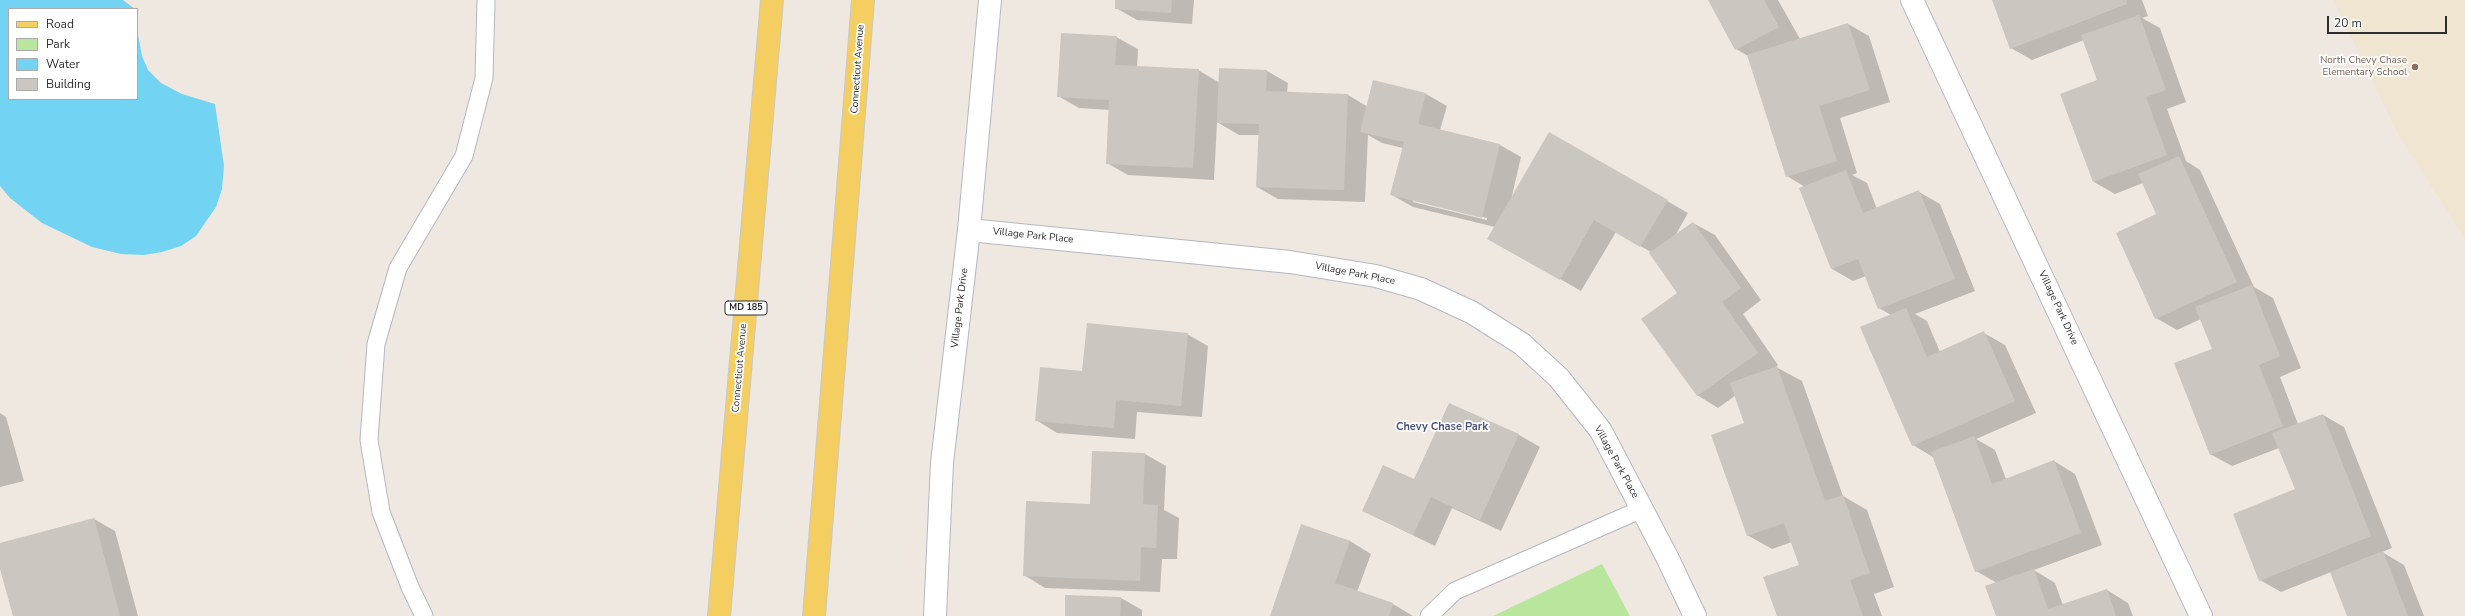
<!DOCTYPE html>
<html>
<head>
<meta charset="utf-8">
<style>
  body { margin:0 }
  #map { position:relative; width:2465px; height:616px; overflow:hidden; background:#efe8e0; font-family:"Nunito Sans",sans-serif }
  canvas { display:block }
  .legend { position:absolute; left:8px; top:8px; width:130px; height:92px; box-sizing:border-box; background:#fff; border:1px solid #ababab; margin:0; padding:5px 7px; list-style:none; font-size:12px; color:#2e2e2e }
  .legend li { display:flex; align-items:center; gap:8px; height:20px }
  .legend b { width:20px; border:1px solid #ababab }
  .scale { position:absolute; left:2327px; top:16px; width:120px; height:18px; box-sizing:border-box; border:2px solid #2e2e2e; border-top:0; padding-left:5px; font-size:12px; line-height:14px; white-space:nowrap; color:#2e2e2e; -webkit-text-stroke:3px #fff; paint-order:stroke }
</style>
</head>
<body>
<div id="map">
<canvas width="2465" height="616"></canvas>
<ul class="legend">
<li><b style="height:5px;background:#f4ce60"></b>Road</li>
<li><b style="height:11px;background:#b8e69d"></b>Park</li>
<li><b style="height:11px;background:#73d3f2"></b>Water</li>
<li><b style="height:11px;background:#cbc6bf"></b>Building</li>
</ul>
<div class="scale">20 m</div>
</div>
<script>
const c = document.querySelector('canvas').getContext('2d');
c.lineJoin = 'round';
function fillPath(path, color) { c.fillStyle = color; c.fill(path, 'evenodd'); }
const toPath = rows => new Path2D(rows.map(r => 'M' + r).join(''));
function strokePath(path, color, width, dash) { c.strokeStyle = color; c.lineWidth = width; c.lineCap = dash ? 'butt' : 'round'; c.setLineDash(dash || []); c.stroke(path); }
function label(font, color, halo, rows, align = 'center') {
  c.font = font + ' "Nunito Sans",sans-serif'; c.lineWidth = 3.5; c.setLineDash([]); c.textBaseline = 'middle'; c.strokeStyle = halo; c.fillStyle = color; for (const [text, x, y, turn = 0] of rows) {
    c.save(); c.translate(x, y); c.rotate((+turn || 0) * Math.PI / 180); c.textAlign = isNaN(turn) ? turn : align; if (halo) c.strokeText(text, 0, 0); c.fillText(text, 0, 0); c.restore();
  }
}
const education = toPath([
  [2333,0,2465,0,2465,239,2398,134]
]);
const green = toPath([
  [1602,564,1630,616,1493,616]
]);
const water = toPath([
  [0,0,123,0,135,9,9,9,9,99,137,99,137,29,142,56,148,70,161,83,182,94,215,104,224,166,222,189,216,207,196,236,181,246,162,252,144,255,121,254,92,247,42,223,10,198,0,186]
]);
const shadow = toPath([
  [1116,0,1194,0,1192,24,1137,20,1116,8],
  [1709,0,1778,0,1800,39,1848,24,1869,36,1890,102,1840,118,1857,173,1852,175,1867,183,1877,209,1919,192,1940,204,1975,291,1915,314,1927,321,1940,352,1984,333,2005,345,2036,413,1976,439,1995,450,2006,479,2054,461,2075,474,2102,545,2034,570,2055,583,2063,605,2107,590,2128,603,2133,616,1997,616,1997,583,1976,571,1933,457,1913,445,1891,315,1879,308,1866,276,1853,281,1832,269,1805,187,1787,176,1748,56,1736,49],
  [1993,0,2142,0,2148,16,2142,18,2160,28,2186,102,2167,109,2186,161,2200,170,2254,287,2273,298,2301,368,2280,377,2298,424,2323,415,2344,427,2392,548,2382,552,2404,565,2424,616,2349,616,2331,572,2281,592,2260,580,2296,490,2279,448,2232,466,2210,454,2213,349,2201,319,2177,330,2156,318,2157,214,2143,183,2115,194,2094,182,2099,81,2084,40,2032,60,2011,48],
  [1116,37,1138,49,1137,67,1198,70,1220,83,1267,71,1288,83,1287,93,1348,95,1368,107,1426,94,1447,106,1440,130,1500,145,1521,157,1511,200,1550,134,1688,213,1675,236,1693,223,1715,235,1761,300,1743,314,1778,365,1776,367,1802,381,1843,496,1867,510,1894,587,1874,594,1882,616,1778,616,1801,565,1792,542,1772,549,1747,535,1746,424,1736,395,1718,408,1697,395,1678,294,1651,252,1616,232,1581,291,1489,238,1495,227,1413,207,1392,195,1403,148,1382,143,1368,135,1365,202,1278,199,1257,187,1259,135,1239,135,1217,122,1214,180,1128,175,1107,163,1110,110,1079,108,1058,96],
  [1413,200,1487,218,1487,220,1413,202],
  [1187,334,1208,346,1202,417,1137,412,1135,439,1057,433,1036,420],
  [1450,404,1519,435,1540,447,1501,531,1452,508,1435,546,1363,511,1415,480],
  [0,413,6,417,24,481,0,487],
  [1145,454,1166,466,1164,510,1179,518,1177,559,1162,559,1160,592,1045,588,1024,575,1091,505],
  [94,519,115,531,138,616,14,616,0,565,0,544],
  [1302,525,1350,541,1371,554,1357,592,1393,604,1413,616,1271,616],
  [1121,598,1142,610,1142,616,1066,616]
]);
const building = toPath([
  [1115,0,1172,0,1171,13,1115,9],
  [1708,0,1764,0,1779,27,1735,50],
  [1992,0,2126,0,2127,4,2010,49],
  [2139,15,2166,90,2146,97,2167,155,2093,182,2060,94,2097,80,2081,35],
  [1848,23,1870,90,1819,106,1837,161,1786,177,1747,55],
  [1061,33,1117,36,1115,65,1199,69,1193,168,1106,164,1109,100,1057,97],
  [1219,68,1267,70,1266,91,1348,94,1344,190,1256,187,1259,124,1217,123],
  [1373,80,1426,93,1418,124,1500,144,1482,218,1390,195,1404,142,1360,132],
  [1549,132,1668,200,1640,247,1594,220,1560,280,1487,239],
  [2179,156,2237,282,2155,319,2116,233,2156,214,2138,174],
  [1846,170,1863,213,1919,190,1955,279,1878,309,1858,259,1831,269,1799,188],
  [1693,222,1741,288,1722,302,1758,353,1697,396,1641,319,1677,293,1649,253],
  [2252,285,2280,356,2259,365,2283,426,2210,455,2174,363,2212,349,2195,307],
  [1906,308,1927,357,1984,331,2015,401,1912,446,1860,327],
  [1087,323,1188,333,1181,406,1116,400,1114,428,1035,421,1040,367,1082,371],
  [1777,366,1825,501,1843,495,1870,573,1850,580,1863,616,1777,616,1763,577,1799,565,1784,523,1747,536,1711,435,1744,423,1730,383],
  [1449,403,1519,434,1480,520,1431,497,1413,535,1362,511,1383,465,1414,479],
  [2323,414,2371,536,2259,581,2233,514,2295,489,2272,433],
  [1974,436,1992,484,2054,460,2081,533,1975,572,1931,452],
  [1092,451,1145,453,1143,504,1158,505,1156,548,1141,547,1140,581,1023,576,1026,501,1090,504],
  [94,518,120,616,13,616,0,569,0,543],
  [1301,524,1350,541,1335,583,1393,603,1389,616,1270,616],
  [2383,551,2408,616,2347,616,2330,572],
  [2034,569,2048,609,2107,589,2116,616,1996,616,1985,586],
  [1065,595,1121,597,1120,616,1065,616]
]);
const service = toPath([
  [424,616,410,587,381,512,369,440,376,344,398,268,464,156,484,78,486,0],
  [1429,616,1455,591,1642,509]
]);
const minor = toPath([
  [1912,0,2201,616],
  [969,230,1290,262,1376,276,1421,289,1471,312,1522,344,1559,378,1601,431,1667,557,1695,616],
  [935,616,942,463,969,230,990,0]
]);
const primary = toPath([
  [719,616,772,0],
  [814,616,863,0]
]);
const markers = [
  [2415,67,4,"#8d6e63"]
];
const shields = [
  [746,308,42]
];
const shieldNames = [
  ["MD 185",746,308]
];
const educationNames = [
  ["North Chevy Chase",2407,61],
  ["Elementary School",2407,73]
];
const streetNames = [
  ["Connecticut Avenue",858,69,-86],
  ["Village Park Place",1033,236,6],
  ["Village Park Place",1355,274,11],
  ["Village Park Drive",960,308,-83],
  ["Village Park Drive",2058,308,65],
  ["Connecticut Avenue",740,368,-85],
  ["Village Park Place",1616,462,61]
];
const neighbourhoodNames = [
  ["Chevy Chase Park",1442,427]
];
fillPath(education, '#f0e5d0');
fillPath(green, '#b8e69d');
fillPath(water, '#73d3f2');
fillPath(shadow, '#0003');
fillPath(building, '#cbc6bf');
strokePath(service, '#b4b7c1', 19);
strokePath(minor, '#b4b7c1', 24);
strokePath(primary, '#c9c9c9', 24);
strokePath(service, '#fff', 17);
strokePath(minor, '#fff', 22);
strokePath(primary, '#f4ce60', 22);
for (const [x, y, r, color] of markers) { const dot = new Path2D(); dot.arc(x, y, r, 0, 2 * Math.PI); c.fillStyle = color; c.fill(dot); strokePath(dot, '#fff', 1.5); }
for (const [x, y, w] of shields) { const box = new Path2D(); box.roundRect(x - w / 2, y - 7, w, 14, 3); c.fillStyle = '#fff'; c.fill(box); strokePath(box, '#2e2e2e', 1); }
label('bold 9px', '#2e2e2e', null, shieldNames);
label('10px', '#785e54', '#fff', educationNames, 'right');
label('10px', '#2e2e2e', '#fff', streetNames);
label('bold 11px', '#4c5780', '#fff', neighbourhoodNames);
</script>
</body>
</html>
